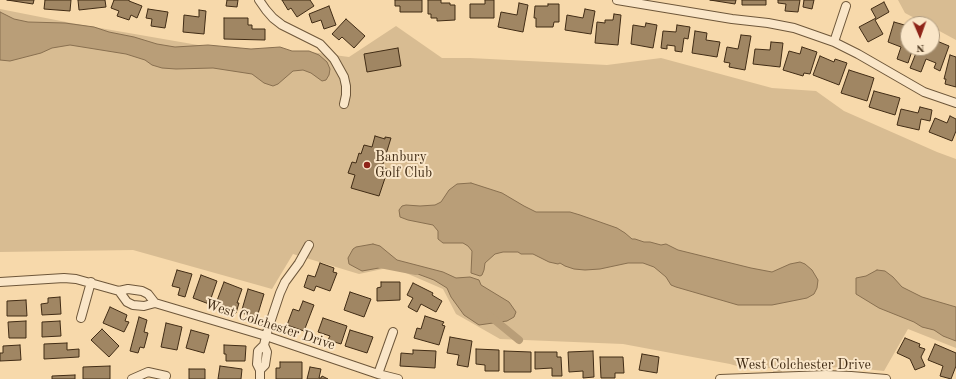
<!DOCTYPE html>
<html>
<head>
<meta charset="utf-8">
<style>
  body { margin:0 }
  #map { position:relative; width:956px; height:379px; overflow:hidden; background:#f7d9ab; font-family:"Old Standard TT",serif }
  canvas { display:block }
  .north { position:absolute; left:900px; top:16px; width:40px; height:40px; box-sizing:border-box; background:#fae6c8; border:1px solid #b09c80; border-radius:50%; rotate:178deg; font-size:11px; font-weight:700; line-height:16px; text-align:center; color:#412c15 }
  .north::after { content:''; display:block; margin:auto; width:14px; height:18px; background:#8f2418; clip-path:polygon(50% 0,100% 100%,50% 72%,0 100%) }
</style>
</head>
<body>
<div id="map">
<canvas width="956" height="379"></canvas>
<div class="north">N</div>
</div>
<script>
const c = document.querySelector('canvas').getContext('2d');
c.lineJoin = 'round';
function fillPath(path, color) { c.fillStyle = color; c.fill(path, 'evenodd'); }
const toPath = rows => new Path2D(rows.map(r => 'M' + r).join(''));
function strokePath(path, color, width, dash) { c.strokeStyle = color; c.lineWidth = width; c.lineCap = dash ? 'butt' : 'round'; c.setLineDash(dash || []); c.stroke(path); }
function label(font, color, halo, rows, align = 'center') {
  c.font = font + ' "Old Standard TT",serif'; c.lineWidth = 4; c.setLineDash([]); c.textBaseline = 'middle'; c.strokeStyle = halo; c.fillStyle = color; for (const [text, x, y, turn = 0] of rows) {
    c.save(); c.translate(x, y); c.rotate((+turn || 0) * Math.PI / 180); c.textAlign = isNaN(turn) ? turn : align; if (halo) c.strokeText(text, 0, 0); c.fillText(text, 0, 0); c.restore();
  }
}
const green = toPath([
  [898,0,956,0,956,40,932,27,932,24,926,24,905,13],
  [0,9,71,23,221,49,311,52,349,57,396,26,442,58,470,58,607,65,661,58,772,88,816,91,844,111,937,152,956,159,956,348,908,329,884,371,847,367,782,369,782,379,773,379,773,368,747,369,730,364,623,344,500,339,456,314,443,289,392,267,359,274,293,254,272,289,133,250,0,252]
]);
const water = toPath([
  [0,12,14,19,28,22,65,23,94,27,109,32,134,37,157,44,175,47,208,45,251,49,280,47,292,51,309,51,319,55,327,62,330,69,329,75,326,80,322,81,311,73,303,70,293,71,278,84,273,86,264,83,252,74,213,68,176,69,162,68,152,65,145,60,126,54,70,45,52,48,41,53,10,61,0,60,0,12],
  [471,183,502,193,524,206,536,212,570,212,580,215,617,228,625,233,632,239,635,239,644,242,650,242,661,245,666,244,678,250,751,268,772,272,790,264,800,262,805,264,812,270,818,280,817,288,814,294,807,298,772,305,738,305,676,287,671,285,666,277,654,267,643,263,628,263,600,269,585,270,574,269,565,266,560,263,558,264,549,262,533,254,521,254,518,252,503,252,495,254,485,263,484,270,482,275,480,276,471,273,472,251,468,246,463,243,443,243,438,239,438,231,433,225,408,220,400,217,399,210,402,206,406,205,420,206,435,205,441,202,449,190,457,184,471,183],
  [373,244,380,246,397,260,443,272,456,278,470,277,479,280,481,285,509,302,516,312,514,317,507,321,479,325,464,315,451,297,447,288,434,280,399,267,390,266,362,271,349,264,348,258,353,249,356,247,373,244],
  [877,270,885,271,893,277,902,287,922,297,956,307,956,341,943,336,934,330,922,327,914,322,879,308,856,294,856,278,866,276,877,270]
]);
const canal = toPath([
  [380,264,416,271],
  [491,317,519,340]
]);
const building = toPath([
  [7,0,34,0,33,4,7,0],
  [45,0,71,0,70,11,44,9,45,0],
  [78,0,105,0,106,7,79,10,78,0],
  [114,0,129,0,129,1,142,6,137,18,131,15,129,20,117,16,119,11,111,8,114,0],
  [227,0,238,0,237,7,226,6,227,0],
  [282,0,310,0,314,6,297,17,291,8,288,10,282,0],
  [395,0,422,0,422,12,400,12,400,6,395,6,395,0],
  [428,0,441,0,441,3,450,3,450,5,455,5,455,20,437,21,437,18,431,18,431,14,428,14,428,0],
  [485,0,494,0,494,18,470,18,470,4,485,4,485,0],
  [710,0,736,0,735,4,710,0],
  [742,0,766,0,766,5,742,5,742,0],
  [778,0,800,0,798,12,785,11,786,4,778,3,778,0],
  [804,0,814,0,812,9,803,7,804,0],
  [884,2,889,12,875,20,883,34,868,42,859,27,876,18,871,9,884,2],
  [519,3,528,5,523,32,498,27,501,12,517,15,519,3],
  [548,4,559,4,559,22,554,22,553,27,536,27,536,18,534,18,535,6,548,6,548,4],
  [329,6,336,25,324,29,321,20,312,23,309,14,329,6],
  [148,9,168,12,165,28,151,26,152,19,146,18,148,9],
  [585,9,595,11,591,34,565,30,567,15,583,18,585,9],
  [199,10,206,11,204,34,183,32,184,15,199,17,199,10],
  [614,14,621,15,618,45,595,43,597,22,605,23,605,20,613,20,614,14],
  [224,18,248,18,248,25,252,25,252,29,265,29,265,40,224,39,224,18],
  [346,19,365,36,354,48,342,37,339,40,332,34,346,19],
  [894,22,908,26,908,48,913,48,908,63,897,59,901,47,888,42,894,22],
  [646,23,657,25,653,48,631,44,633,25,645,27,646,23],
  [677,25,690,27,688,39,684,38,682,52,675,51,675,46,667,45,667,49,661,48,663,31,676,32,677,25],
  [695,31,707,33,706,40,720,42,717,57,692,53,695,31],
  [741,35,751,36,745,70,729,67,730,63,724,62,727,47,738,49,741,35],
  [932,39,949,46,940,71,934,68,936,63,926,59,921,72,910,68,918,48,932,48,932,39],
  [771,42,783,43,780,67,753,64,755,49,770,50,771,42],
  [802,47,817,52,810,74,804,73,803,76,783,70,789,51,800,54,802,47],
  [398,48,401,66,367,72,364,54,398,48],
  [950,55,956,57,956,87,945,84,946,79,944,79,950,55],
  [820,56,834,62,835,59,847,63,839,85,813,75,820,56],
  [849,70,874,78,867,101,841,93,849,70],
  [874,91,900,98,895,115,869,107,874,91],
  [920,107,932,110,930,121,921,119,919,130,897,125,901,109,918,113,920,107],
  [950,116,956,119,956,131,952,141,929,132,935,118,947,123,950,116],
  [375,136,385,139,385,137,391,138,382,167,388,169,379,196,351,188,355,175,348,173,352,162,356,163,359,153,361,154,364,145,372,147,375,136],
  [320,263,334,268,333,272,337,273,330,291,316,286,314,291,304,287,308,275,315,277,320,263],
  [177,270,192,274,185,297,178,295,180,288,172,286,177,270],
  [201,275,217,281,209,304,193,298,201,275],
  [224,282,242,289,237,303,239,303,236,313,215,306,224,282],
  [381,282,400,282,400,300,377,301,377,288,381,287,381,282],
  [413,283,433,293,432,295,442,301,436,312,421,304,417,312,408,307,413,298,407,295,413,283],
  [248,289,264,294,257,317,241,313,248,289],
  [350,292,371,299,364,317,344,310,350,292],
  [60,297,61,314,42,315,41,304,48,303,48,298,60,297],
  [26,300,27,316,7,316,7,301,26,300],
  [303,301,314,305,304,331,287,325,293,309,299,311,303,301],
  [110,307,127,315,125,321,129,322,124,332,103,323,110,307],
  [425,316,444,322,442,325,445,326,439,345,414,338,417,328,421,329,425,316],
  [139,317,147,320,144,332,148,333,144,348,140,347,138,353,130,351,139,317],
  [323,318,347,326,341,344,328,340,330,336,318,332,323,318],
  [26,321,26,338,9,338,8,322,26,321],
  [60,321,61,336,42,337,42,322,60,321],
  [166,323,182,327,177,350,161,347,166,323],
  [102,329,119,346,109,357,91,340,102,329],
  [191,330,209,335,204,353,186,348,191,330],
  [350,330,373,337,367,353,345,346,350,330],
  [450,337,472,341,468,367,457,365,459,355,447,353,450,337],
  [905,338,920,344,919,347,925,349,921,357,925,366,915,370,910,359,897,353,905,338],
  [67,343,67,350,79,349,79,357,44,359,44,344,67,343],
  [935,344,956,353,956,366,951,379,940,376,943,366,928,360,935,344],
  [20,345,21,360,0,361,0,353,3,353,3,346,20,345],
  [224,345,246,346,245,361,226,361,226,354,224,354,224,345],
  [476,349,499,350,499,371,485,371,485,365,476,364,476,349],
  [413,350,436,351,435,368,400,366,401,353,413,354,413,350],
  [504,351,531,352,531,372,504,372,504,351],
  [593,351,594,377,583,378,583,371,569,372,568,352,593,351],
  [535,352,557,352,557,357,561,357,562,376,552,376,552,368,535,369,535,352],
  [642,354,659,357,657,373,639,370,642,354],
  [600,357,623,357,624,373,615,373,615,378,601,378,600,357],
  [280,362,302,362,302,379,276,379,276,368,280,368,280,362],
  [110,366,110,379,83,379,83,367,110,366],
  [220,366,242,369,241,379,218,379,220,366],
  [310,367,321,369,319,378,321,378,322,376,328,379,307,379,310,367],
  [189,369,205,369,205,379,189,379,189,369],
  [75,375,75,379,52,379,52,376,75,375]
]);
const minor = toPath([
  [259,0,266,10,273,18,282,25,320,44,334,59,344,77,346,86,346,95,344,104],
  [617,0,732,19,768,23,794,28,834,42,858,54,924,92,956,103],
  [834,42,846,6],
  [0,282,64,278,76,279,119,291,128,289,142,291,148,294,155,303],
  [119,291,127,302,133,305,144,306,155,303,266,336,378,374,398,379],
  [81,318,91,282],
  [264,345,268,329,280,293,285,282,299,263,309,245],
  [378,374,393,332],
  [132,379,148,372,166,376],
  [260,379,260,370,257,364,258,351,264,345,267,352,265,365,260,370],
  [720,379,826,375,851,376,886,379]
]);
const markers = [
  [367,165,4,"#8f2418"]
];
const poiNames = [
  ["Banbury",375,157],
  ["Golf Club",375,173]
];
const streetNames = [
  ["West Colchester Drive",270,325,18],
  ["West Colchester Drive",803,365]
];
fillPath(green, '#d8bc92');
fillPath(water, '#b99e78');
strokePath(water, '#897050', 1);
strokePath(canal, '#b99e78', 8);
fillPath(building, '#a08663');
strokePath(building, '#412c15', 1);
strokePath(minor, '#6e573a', 10);
strokePath(minor, '#fae6c8', 8);
for (const [x, y, r, color] of markers) { const dot = new Path2D(); dot.arc(x, y, r, 0, 2 * Math.PI); c.fillStyle = color; c.fill(dot); strokePath(dot, '#fae6c8', 1.5); }
label('14px', '#412c15', '#fae6c8', poiNames, 'left');
label('14px', '#412c15', '#fae6c8', streetNames);
</script>
</body>
</html>
